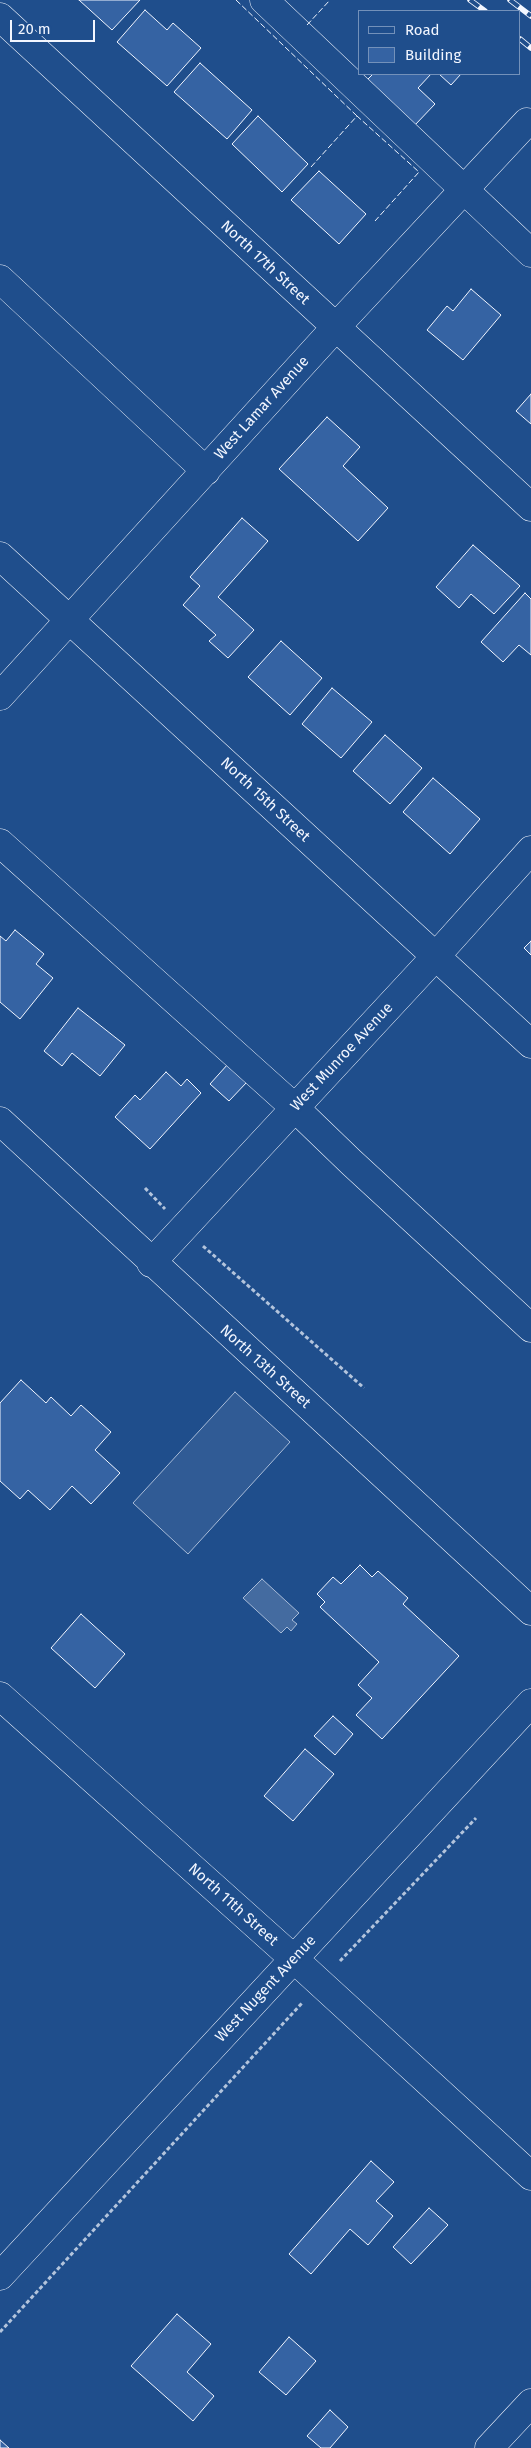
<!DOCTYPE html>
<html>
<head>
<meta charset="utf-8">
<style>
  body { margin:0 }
  #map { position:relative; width:531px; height:2448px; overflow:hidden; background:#1f4e8c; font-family:"Fira Sans",sans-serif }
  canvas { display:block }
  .legend { position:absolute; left:358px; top:10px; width:162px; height:65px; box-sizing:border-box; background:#1f4e8c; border:1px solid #7391ba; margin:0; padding:6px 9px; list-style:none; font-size:15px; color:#f2f6ff }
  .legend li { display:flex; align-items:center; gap:10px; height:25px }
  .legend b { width:25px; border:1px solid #7391ba }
  .scale { position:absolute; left:10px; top:20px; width:85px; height:22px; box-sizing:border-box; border:2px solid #f2f6ff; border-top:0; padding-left:6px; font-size:15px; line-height:18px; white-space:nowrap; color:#f2f6ff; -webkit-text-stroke:4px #1f4e8c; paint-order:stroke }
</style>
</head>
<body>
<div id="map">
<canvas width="531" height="2448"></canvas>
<ul class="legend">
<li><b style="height:6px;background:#1f4e8c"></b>Road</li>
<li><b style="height:14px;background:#3563a3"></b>Building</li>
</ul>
<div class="scale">20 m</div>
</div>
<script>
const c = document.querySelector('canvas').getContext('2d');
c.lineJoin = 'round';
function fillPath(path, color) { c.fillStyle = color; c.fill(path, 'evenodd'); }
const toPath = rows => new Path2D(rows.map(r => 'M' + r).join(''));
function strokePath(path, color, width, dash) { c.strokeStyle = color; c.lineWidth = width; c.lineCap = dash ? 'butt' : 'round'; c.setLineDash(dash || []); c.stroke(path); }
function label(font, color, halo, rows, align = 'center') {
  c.font = font + ' "Fira Sans",sans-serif'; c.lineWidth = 4; c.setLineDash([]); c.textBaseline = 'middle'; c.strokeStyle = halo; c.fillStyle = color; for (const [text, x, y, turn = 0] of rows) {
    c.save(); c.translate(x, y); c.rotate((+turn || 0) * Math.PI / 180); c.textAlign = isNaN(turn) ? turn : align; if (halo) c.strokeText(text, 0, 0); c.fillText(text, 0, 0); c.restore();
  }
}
const built = toPath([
  [235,1392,290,1442,188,1554,133,1503,235,1392]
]);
const water = toPath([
  [262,1579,299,1613,292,1620,297,1624,291,1631,287,1627,281,1633,243,1598,262,1579]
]);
const building = toPath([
  [79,0,140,0,112,30,79,0],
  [145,10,167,30,173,23,201,48,167,86,117,42,145,10],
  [200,63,252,110,227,139,174,92,200,63],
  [373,74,431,74,418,88,435,104,415,125,367,80,373,74],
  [439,74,461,74,451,85,439,74],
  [258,116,308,164,282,192,232,144,258,116],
  [319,171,366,214,339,244,291,200,319,171],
  [471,289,501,315,463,360,427,330,447,306,453,311,471,289],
  [531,394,531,424,516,411,531,394],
  [327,417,360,447,343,466,388,508,358,541,279,469,327,417],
  [242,518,268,541,218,597,254,630,228,658,209,641,216,635,183,605,200,586,190,577,242,518],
  [473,545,520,586,494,614,471,594,459,608,436,587,473,545],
  [525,593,531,599,531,655,519,645,503,662,481,642,525,593],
  [281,641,322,678,290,715,248,677,281,641],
  [332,688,372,722,341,758,302,724,332,688],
  [385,735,422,768,390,804,353,771,385,735],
  [433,778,480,819,450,854,403,812,433,778],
  [15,930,44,954,36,964,53,978,20,1019,0,1002,0,936,6,941,15,930],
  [531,941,531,955,524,948,531,941],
  [78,1008,125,1045,100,1076,72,1053,62,1066,44,1051,78,1008],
  [228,1064,247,1082,229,1101,210,1084,228,1064],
  [166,1072,181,1086,187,1079,201,1093,150,1149,115,1117,135,1095,140,1100,166,1072],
  [21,1380,46,1403,51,1397,71,1416,81,1405,111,1432,95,1450,120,1473,91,1504,72,1486,50,1510,28,1490,20,1499,0,1481,0,1403,21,1380],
  [360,1565,372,1577,378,1571,408,1598,403,1604,459,1656,382,1739,356,1715,372,1698,358,1685,379,1662,320,1607,325,1602,317,1594,333,1577,341,1584,360,1565],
  [81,1614,125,1654,95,1688,51,1648,81,1614],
  [333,1716,353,1734,335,1755,314,1736,333,1716],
  [305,1749,334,1774,293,1821,264,1796,305,1749],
  [371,2161,394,2182,376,2201,393,2216,368,2245,350,2229,311,2274,289,2254,371,2161],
  [429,2208,448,2225,411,2264,393,2247,429,2208],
  [177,2314,211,2344,187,2372,214,2396,193,2421,131,2366,177,2314],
  [289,2337,316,2361,286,2395,259,2372,289,2337],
  [330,2410,348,2427,330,2448,321,2448,307,2436,330,2410],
  [0,2440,9,2448,0,2448,0,2440]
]);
const path = toPath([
  [145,1188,165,1209],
  [203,1246,364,1388],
  [340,1961,476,1818],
  [0,2332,302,2003]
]);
const minor = toPath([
  [264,0,531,253],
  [0,17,531,507],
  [0,279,206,471],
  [0,556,531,1044],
  [0,696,335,328,527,122],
  [0,843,295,1108,351,1162,531,1328],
  [0,1121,531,1611],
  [151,1263,435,957,531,850],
  [0,1696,294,1959,531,2176],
  [0,2276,531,1703],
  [489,2448,531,2403]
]);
const rail = toPath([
  [470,0,485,11],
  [510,0,531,16],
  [520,39,531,48]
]);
const fence = toPath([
  [236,0,357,116],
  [307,25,330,0],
  [311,167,357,116,419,172,375,221]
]);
const streetNames = [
  ["North 17th Street",265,263,43],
  ["West Lamar Avenue",262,408,-48],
  ["North 15th Street",265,800,43],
  ["West Munroe Avenue",342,1057,-47],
  ["North 13th Street",265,1367,42],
  ["North 11th Street",233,1905,42],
  ["West Nugent Avenue",266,1989,-47]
];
fillPath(built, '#305b95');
strokePath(built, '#a8bbd7', 1);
fillPath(water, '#446ba0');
strokePath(water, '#a8bbd7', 1);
fillPath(building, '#3563a3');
strokePath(building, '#f2f6ff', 1);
strokePath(minor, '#f2f6ff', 29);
strokePath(path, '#b3c4dc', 3, [4, 2.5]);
strokePath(minor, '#1f4e8c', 28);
strokePath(rail, '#f2f6ff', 5.5);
strokePath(rail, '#1f4e8c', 4, [11]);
strokePath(fence, '#f2f6ff', 1, [6, 2.5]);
label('15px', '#f2f6ff', '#1f4e8c', streetNames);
</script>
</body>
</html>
